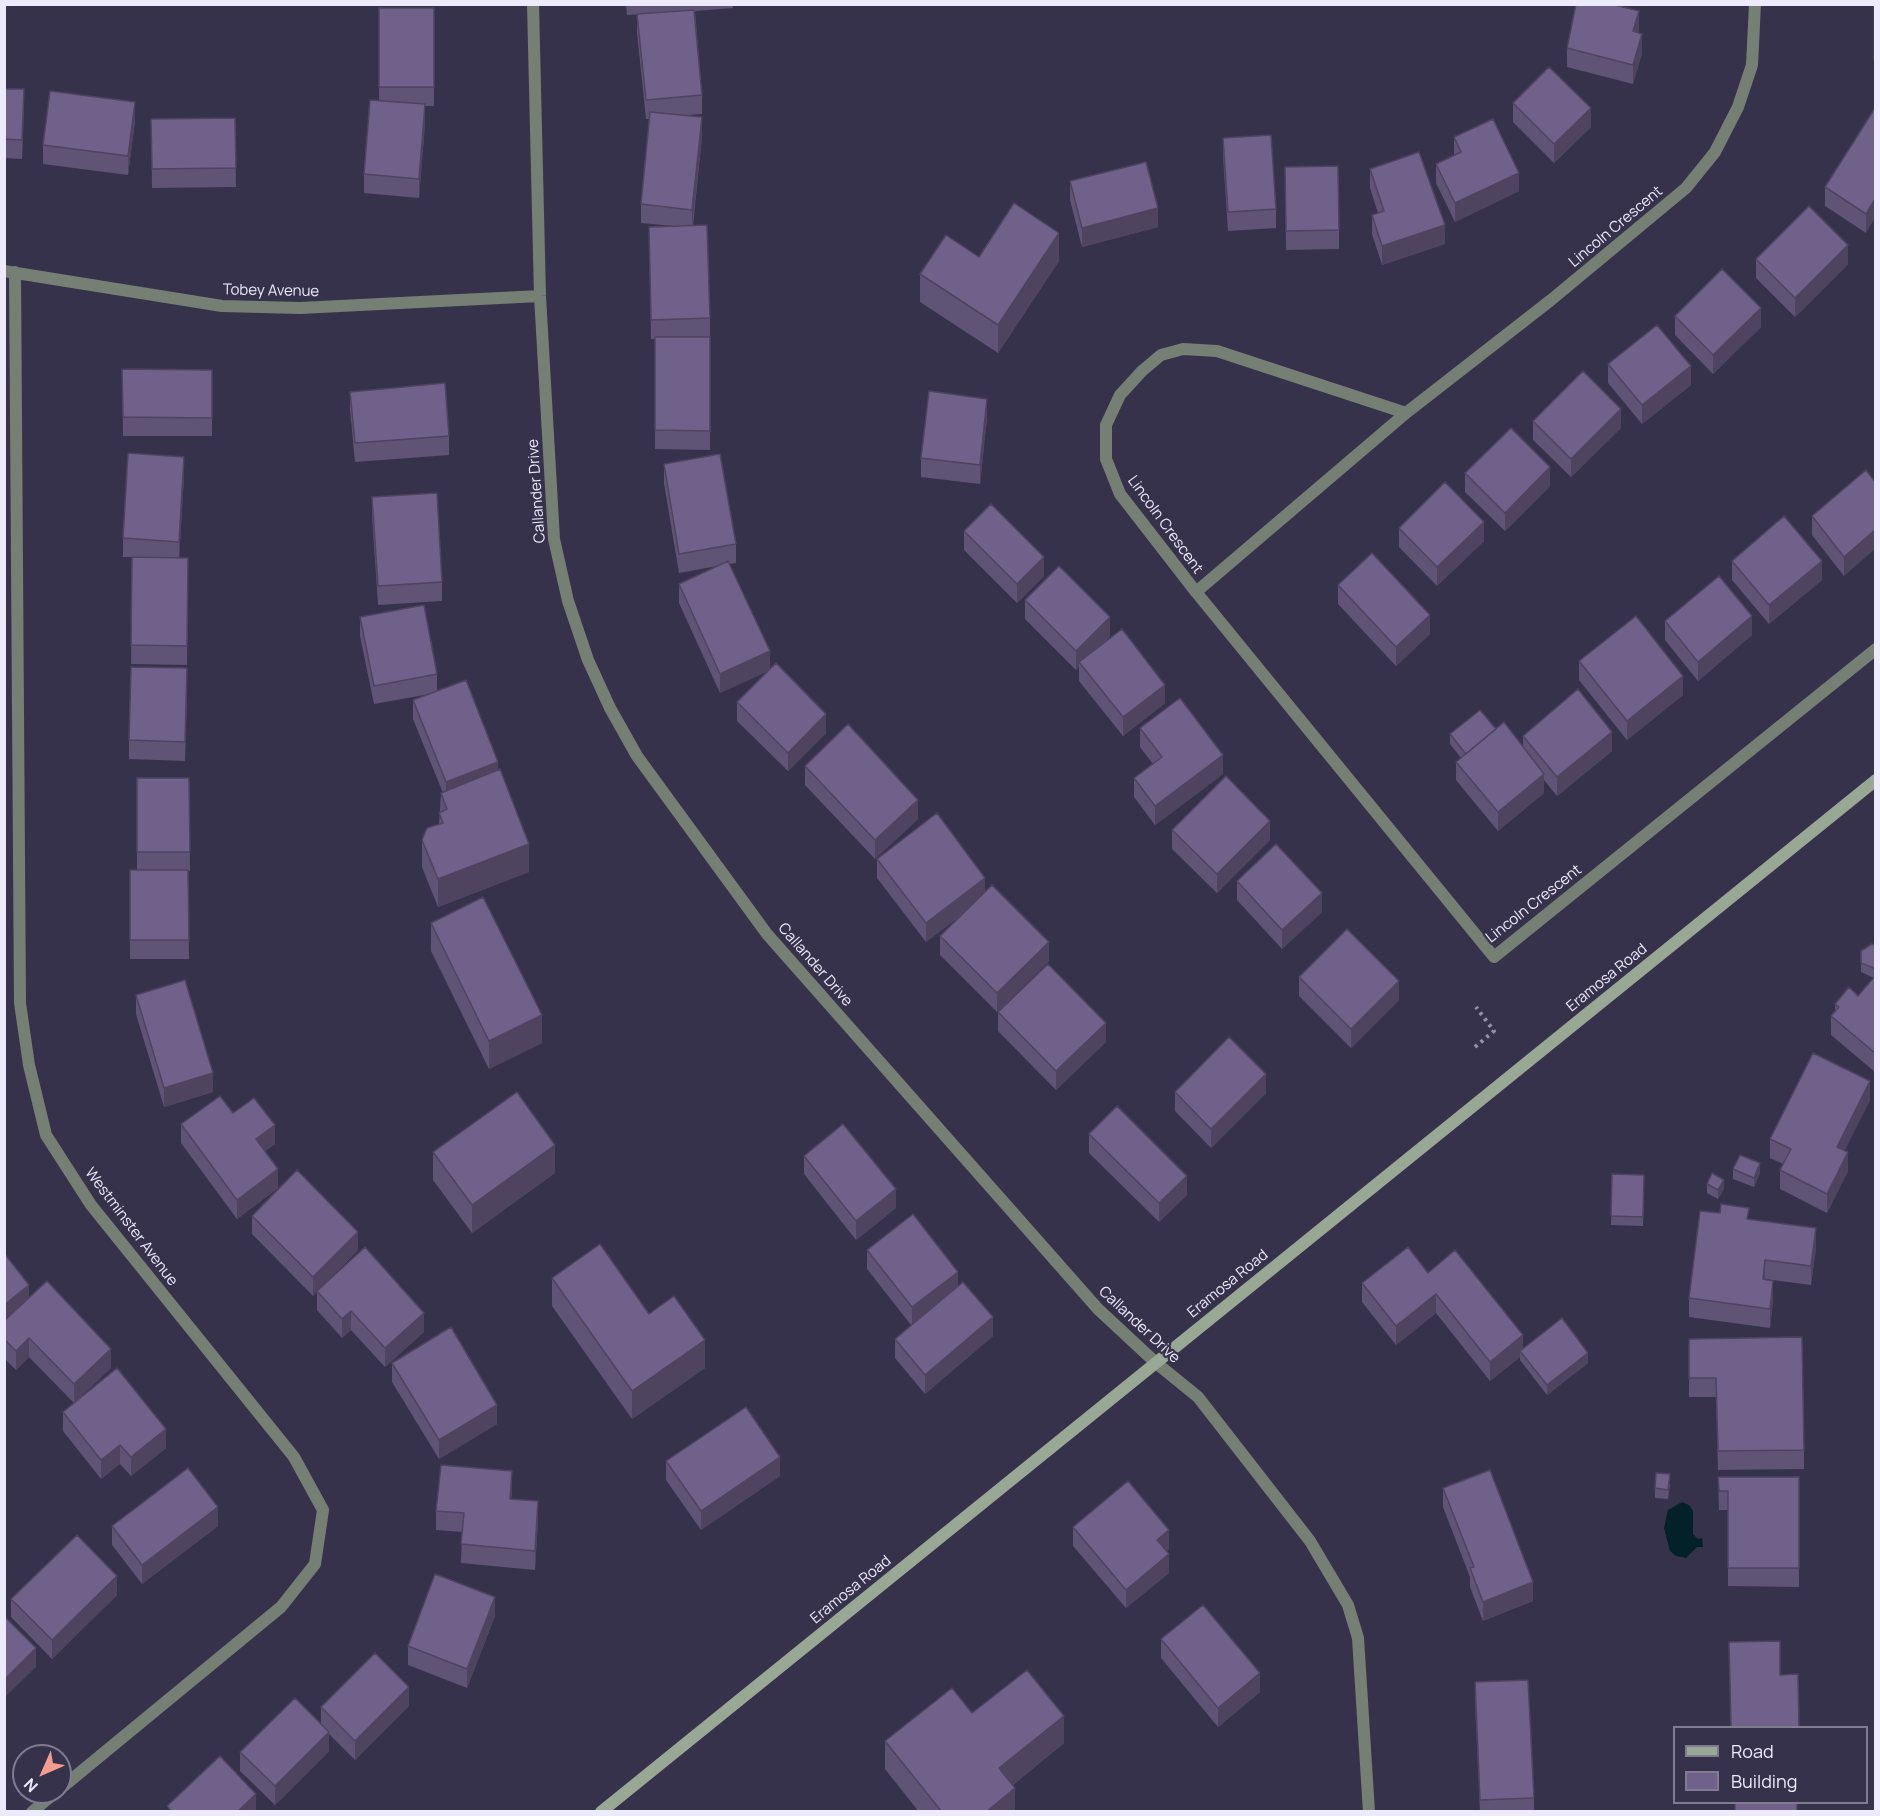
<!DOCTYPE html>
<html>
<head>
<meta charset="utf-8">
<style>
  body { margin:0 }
  #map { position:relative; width:1880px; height:1816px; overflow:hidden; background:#37324c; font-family:Manrope,sans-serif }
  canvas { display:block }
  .frame { position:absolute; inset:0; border:6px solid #eceafb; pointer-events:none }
  .legend { position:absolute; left:1673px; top:1726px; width:195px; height:78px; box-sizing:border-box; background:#37324c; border:2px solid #7f7c92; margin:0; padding:8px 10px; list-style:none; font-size:18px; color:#eceafb }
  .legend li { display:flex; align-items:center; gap:12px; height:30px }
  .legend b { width:30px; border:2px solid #7f7c92 }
  .north { position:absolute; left:12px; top:1744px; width:60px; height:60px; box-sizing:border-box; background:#37324c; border:2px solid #7f7c92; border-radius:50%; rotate:225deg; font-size:16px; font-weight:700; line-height:24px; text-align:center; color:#eceafb }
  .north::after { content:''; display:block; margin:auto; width:21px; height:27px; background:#f59c91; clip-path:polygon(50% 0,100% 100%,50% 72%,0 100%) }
</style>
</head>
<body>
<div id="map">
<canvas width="1880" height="1816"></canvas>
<div class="frame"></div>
<ul class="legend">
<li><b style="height:8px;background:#99a795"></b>Road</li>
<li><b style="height:16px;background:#6f6189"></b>Building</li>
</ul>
<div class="north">N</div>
</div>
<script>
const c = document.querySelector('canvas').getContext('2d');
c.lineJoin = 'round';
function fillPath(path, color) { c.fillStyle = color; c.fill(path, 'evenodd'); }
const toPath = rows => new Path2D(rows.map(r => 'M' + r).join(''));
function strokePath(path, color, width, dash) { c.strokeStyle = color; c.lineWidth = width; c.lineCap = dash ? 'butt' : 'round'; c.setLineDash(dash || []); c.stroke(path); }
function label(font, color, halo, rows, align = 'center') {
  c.font = font + ' Manrope,sans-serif'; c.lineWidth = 4.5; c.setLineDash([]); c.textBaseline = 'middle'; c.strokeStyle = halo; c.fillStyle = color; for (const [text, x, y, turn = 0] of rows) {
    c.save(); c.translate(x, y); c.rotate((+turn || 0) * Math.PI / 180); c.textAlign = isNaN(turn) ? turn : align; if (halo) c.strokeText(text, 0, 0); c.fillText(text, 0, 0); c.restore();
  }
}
const water = toPath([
  [1682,1502,1689,1505,1693,1511,1693,1534,1698,1539,1702,1538,1703,1547,1697,1547,1686,1558,1676,1556,1670,1551,1664,1528,1668,1510]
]);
const path = toPath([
  [1475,1047,1494,1031,1476,1007]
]);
const minor = toPath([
  [533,4,540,296,554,539,568,601,588,660,610,708,637,756,767,934,1098,1309,1155,1362,1198,1397,1310,1541,1348,1605,1358,1638,1369,1812],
  [4,271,222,306,300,308,540,296],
  [15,272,20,1003,29,1065,46,1135,91,1205,294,1457,323,1510,315,1564,281,1607,60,1789],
  [1406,413,1217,351,1183,349,1161,355,1142,371,1120,395,1106,425,1106,459,1120,494,1196,592,1494,957,1876,649],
  [1196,592,1406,413,1551,300,1686,188,1715,152,1738,107,1752,65,1755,4],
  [32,1812,56,1792]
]);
const secondary = toPath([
  [601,1812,1876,780]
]);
const wall = toPath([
  [375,4,432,4,432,6,375,6],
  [626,4,733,4,733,8,695,11,702,95,702,114,688,115,702,136,693,226,710,318,710,450,655,449,655,339,651,339,649,227,673,226,641,223,641,204,649,119,646,119,637,33,637,14,645,14,627,15],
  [1874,4,1875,4,1875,88,1874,88],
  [379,8,434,8,434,106,425,106,425,123,419,198,364,193,364,174,379,100],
  [1639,30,1638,33,1642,53,1633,84,1567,67,1567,48],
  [4,89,24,108,22,159,4,158],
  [1513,103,1591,127,1554,163,1513,122],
  [1875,108,1866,233,1825,206,1825,187],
  [235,118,236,187,152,188,151,119],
  [135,121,128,175,43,164,43,145],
  [1454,137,1519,191,1455,222,1436,183,1436,164,1454,155],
  [1223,138,1276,209,1276,228,1228,231,1223,157],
  [1285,167,1339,230,1339,249,1286,250],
  [1370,169,1445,244,1382,265,1372,234,1372,215,1378,213,1370,188],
  [1070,181,1158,227,1082,247,1070,200],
  [1756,259,1848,264,1795,317,1756,278],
  [1059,261,998,353,920,302,920,274],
  [1675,316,1761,327,1713,374,1675,335],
  [1608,364,1691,385,1642,424,1608,383],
  [122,369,212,370,212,436,123,436],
  [350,392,449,436,449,455,355,462,350,410],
  [987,418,980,484,921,477,921,458],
  [1533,421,1621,428,1571,477,1533,440],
  [664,464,736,544,736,563,730,564,770,669,826,733,788,771,737,721,737,702,768,671,720,693,679,603,679,584,717,566,679,573,664,483],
  [1866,470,1844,576,1812,535,1812,516],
  [1465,473,1550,486,1505,531,1465,492],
  [184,476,179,558,188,558,187,665,131,664,132,557,123,557,123,538],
  [372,497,442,582,442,601,378,605,372,516],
  [1399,528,1484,541,1437,586,1399,547],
  [964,531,1044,576,1017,603,964,550],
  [1732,561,1822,580,1769,624,1732,580],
  [1338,585,1430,634,1396,666,1338,604],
  [1025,600,1110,636,1099,647,1165,703,1123,736,1079,681,1079,666,1076,670,1025,619],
  [360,617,437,674,437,691,498,770,529,872,438,907,422,867,422,840,439,824,441,793,443,793,413,719,413,700,430,694,374,704,360,636],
  [1665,621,1752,635,1698,681,1665,640],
  [1579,661,1683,695,1627,740,1579,680],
  [187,687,185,761,129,759,129,740],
  [1140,728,1223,774,1155,825,1134,797,1134,778,1153,764,1140,747],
  [1496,729,1523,746,1523,736,1612,751,1557,796,1544,780,1544,793,1498,831,1456,780,1456,762,1461,758,1450,744,1450,734],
  [805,766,918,819,875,859,805,785],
  [137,778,189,778,190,871,188,871,189,959,130,959,130,870,137,870],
  [1172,830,1270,840,1217,893,1172,849],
  [877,859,985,892,1049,961,997,1012,940,955,940,936,964,913,926,942,877,878],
  [1237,881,1322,912,1282,949,1237,900],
  [431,923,542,1043,489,1069,431,951],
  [1875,946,1875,1072,1831,1035,1831,1016,1835,1012,1835,1004,1858,996,1874,978,1861,972,1861,951],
  [1299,977,1399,1000,1351,1048,1299,996],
  [136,995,213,1092,164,1107,136,1014],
  [998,1012,1106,1042,1056,1090,998,1031],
  [1175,1092,1266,1093,1211,1148,1175,1111],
  [1870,1100,1844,1150,1848,1171,1827,1213,1780,1189,1780,1170,1783,1164,1770,1158,1770,1139],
  [233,1113,275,1144,265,1151,278,1188,237,1219,181,1143,181,1124],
  [1089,1134,1187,1195,1159,1222,1089,1153],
  [433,1152,555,1173,472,1233,433,1180],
  [804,1156,896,1208,856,1240,804,1174],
  [1733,1169,1760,1173,1754,1187,1733,1179],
  [1612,1174,1644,1175,1643,1226,1611,1225],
  [1707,1184,1724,1189,1718,1199,1707,1193],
  [252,1216,358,1250,324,1285,424,1332,385,1367,351,1330,342,1338,317,1310,317,1292,313,1296,252,1234],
  [1749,1219,1816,1247,1811,1285,1765,1279,1773,1300,1770,1328,1689,1317,1689,1298],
  [867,1250,958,1286,993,1336,925,1394,895,1358,895,1339,911,1325,867,1269],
  [4,1253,29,1298,111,1368,74,1403,29,1357,16,1370,4,1358],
  [1428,1273,1523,1348,1588,1363,1547,1395,1520,1360,1520,1357,1490,1381,1436,1313,1396,1345,1362,1302,1362,1283],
  [552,1278,649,1314,705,1368,632,1419,552,1306],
  [1689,1339,1804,1450,1804,1469,1718,1470,1716,1397,1689,1397],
  [392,1363,497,1424,439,1459,392,1382],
  [63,1412,166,1448,131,1476,120,1464,101,1479,63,1431],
  [666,1461,780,1476,701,1530,666,1480],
  [1718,1477,1799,1477,1799,1587,1728,1586,1728,1510,1719,1510],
  [1670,1484,1668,1499,1655,1498,1655,1488],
  [1443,1488,1533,1601,1483,1621,1470,1587,1470,1577,1443,1507],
  [512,1490,511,1499,538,1520,535,1570,461,1563,462,1532,436,1530,436,1511],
  [112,1526,218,1526,142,1584,112,1545],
  [1073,1527,1169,1549,1167,1551,1169,1573,1126,1608,1073,1546],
  [117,1595,52,1659,11,1617,11,1599],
  [495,1616,467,1688,408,1665,408,1646],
  [1161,1639,1260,1692,1218,1727,1161,1658],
  [1475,1682,1534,1798,1534,1812,1480,1812,1475,1701],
  [409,1706,355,1760,329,1734,329,1751,275,1805,240,1771,240,1752,321,1724,321,1707],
  [972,1713,1064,1743,1013,1785,1015,1812,919,1812,885,1769,885,1741]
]);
const shadedWall = toPath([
  [1639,11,1639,30,1633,50,1633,31],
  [1642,34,1642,53,1633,84,1633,65],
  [135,102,135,121,128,175,128,156],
  [425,104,425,123,419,198,419,179],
  [1591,108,1591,127,1554,163,1554,144],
  [702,117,702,136,692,229,692,210],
  [1519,173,1519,191,1455,222,1455,203],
  [1875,199,1875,218,1866,233,1866,214],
  [1158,208,1158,227,1082,247,1082,228],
  [1445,225,1445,244,1382,265,1382,246],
  [1059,233,1059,261,998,353,998,325],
  [1848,245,1848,264,1795,317,1795,298],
  [1761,308,1761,327,1713,374,1713,355],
  [1691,366,1691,385,1642,424,1642,405],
  [987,399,987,418,980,484,980,465],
  [1621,409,1621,428,1571,477,1571,459],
  [184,457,184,476,179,561,179,542],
  [1550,467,1550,486,1505,531,1505,513],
  [1484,522,1484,541,1437,586,1437,567],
  [1875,530,1875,549,1844,576,1844,557],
  [1044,557,1044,576,1017,603,1017,584],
  [1822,561,1822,580,1769,624,1769,605],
  [1430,615,1430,634,1396,666,1396,647],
  [1752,616,1752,635,1698,681,1698,662],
  [1110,617,1110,636,1081,664,1079,662,1079,666,1076,670,1076,651],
  [770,651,770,670,720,693,720,674],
  [1683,676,1683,695,1627,740,1627,721],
  [1165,685,1165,703,1123,736,1123,717],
  [826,714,826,733,788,771,788,753],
  [1612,732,1612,751,1557,796,1557,777],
  [1223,755,1223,774,1155,825,1155,806],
  [498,762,498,781,446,801,446,782],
  [1544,774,1544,793,1498,831,1498,812],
  [918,800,918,819,875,859,875,840],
  [1270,821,1270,840,1217,893,1217,874],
  [529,844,529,872,438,907,438,879],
  [985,878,985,897,926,942,926,923],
  [1322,893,1322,912,1282,949,1282,930],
  [1049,942,1049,961,997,1012,997,993],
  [1875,967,1875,976,1874,978,1874,968],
  [1399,981,1399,1000,1351,1048,1351,1029],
  [542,1015,542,1043,489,1069,489,1041],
  [1106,1023,1106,1042,1056,1090,1056,1071],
  [213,1073,213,1092,164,1107,164,1088],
  [1266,1074,1266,1093,1211,1148,1211,1129],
  [1870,1081,1870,1100,1837,1166,1837,1147],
  [275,1125,275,1144,256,1158,256,1139],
  [555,1145,555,1173,472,1233,472,1205],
  [1848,1152,1848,1171,1827,1213,1827,1194],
  [1760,1163,1760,1173,1754,1187,1754,1178],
  [278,1169,278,1188,237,1219,237,1200],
  [1187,1176,1187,1195,1159,1222,1159,1203],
  [1724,1180,1724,1189,1718,1199,1718,1190],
  [896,1189,896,1208,856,1240,856,1221],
  [1816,1228,1816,1247,1811,1285,1811,1266],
  [358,1232,358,1250,313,1296,313,1277],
  [1765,1260,1765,1279,1763,1298,1763,1279],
  [958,1272,958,1291,912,1326,912,1307],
  [1773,1281,1773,1300,1770,1328,1770,1309],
  [29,1285,29,1304,4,1324,4,1305],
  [1436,1294,1436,1313,1396,1345,1396,1326],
  [351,1311,351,1330,342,1338,342,1319],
  [424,1313,424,1332,385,1367,385,1348],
  [993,1317,993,1336,925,1394,925,1375],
  [1523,1335,1523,1354,1520,1351,1520,1357,1490,1381,1490,1362],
  [29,1338,29,1357,16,1370,16,1351],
  [705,1340,705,1368,632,1419,632,1391],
  [111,1349,111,1368,74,1403,74,1384],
  [1588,1353,1588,1363,1547,1395,1547,1385],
  [497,1405,497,1424,439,1459,439,1440],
  [166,1429,166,1448,131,1476,131,1457],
  [120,1445,120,1464,101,1479,101,1460],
  [780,1457,780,1476,701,1530,701,1511],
  [512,1471,512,1490,510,1518,510,1499],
  [538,1501,538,1520,535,1570,535,1551],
  [218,1507,218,1526,142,1584,142,1565],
  [1169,1530,1169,1549,1157,1559,1157,1540],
  [1169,1554,1169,1573,1126,1608,1126,1590],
  [117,1576,117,1595,52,1659,52,1640],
  [1533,1582,1533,1601,1483,1621,1483,1602],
  [495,1597,495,1616,467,1688,467,1669],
  [36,1648,36,1667,4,1698,4,1680],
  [1260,1673,1260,1692,1218,1727,1218,1708],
  [409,1687,409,1706,355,1760,355,1741],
  [1064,1716,1064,1743,999,1796,999,1768],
  [329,1732,329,1751,275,1805,275,1786],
  [1015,1788,1015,1812,986,1812],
  [256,1794,256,1812,237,1812]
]);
const building = toPath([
  [1576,4,1611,4,1639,11,1633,31,1642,34,1633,65,1567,48,1576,4],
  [1874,4,1875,4,1875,60,1874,60,1874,4],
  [379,8,434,8,434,87,379,87,379,8],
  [694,10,702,95,646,100,637,14,694,10],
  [1549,67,1591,108,1554,144,1513,103,1549,67],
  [4,89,24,89,22,140,4,139,4,89],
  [50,91,135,102,128,156,43,145,50,91],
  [370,100,425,104,419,179,364,174,370,100],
  [1875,108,1875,199,1866,214,1825,187,1875,108],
  [650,112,702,117,692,210,641,204,650,112],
  [235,118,236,168,152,169,151,119,235,118],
  [1493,119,1519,173,1455,203,1436,164,1461,152,1454,137,1493,119],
  [1271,135,1276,209,1228,212,1223,138,1271,135],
  [1419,152,1445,225,1382,246,1372,215,1384,211,1370,169,1419,152],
  [1146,162,1158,208,1082,228,1070,181,1146,162],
  [1338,166,1339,230,1286,231,1285,167,1338,166],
  [1014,203,1059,233,998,325,920,274,946,235,979,257,1014,203],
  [1809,206,1848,245,1795,298,1756,259,1809,206],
  [707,225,710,318,651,320,649,227,707,225],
  [1722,269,1761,308,1713,355,1675,316,1722,269],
  [1657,325,1691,366,1642,405,1608,364,1657,325],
  [655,337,710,337,710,431,655,430,655,337],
  [122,369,212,370,212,418,123,417,122,369],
  [1583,371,1621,409,1571,459,1533,421,1583,371],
  [445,383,449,436,355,443,350,392,445,383],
  [929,391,987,399,980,465,921,458,929,391],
  [1511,428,1550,467,1505,513,1465,473,1511,428],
  [128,453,184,457,179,542,123,538,128,453],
  [720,454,736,544,679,554,664,464,720,454],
  [1866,470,1875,482,1875,530,1844,557,1812,516,1866,470],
  [1445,482,1484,522,1437,567,1399,528,1445,482],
  [437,493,442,582,378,586,372,497,437,493],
  [991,504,1044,557,1017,584,964,531,991,504],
  [1784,516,1822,561,1769,605,1732,561,1784,516],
  [1372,553,1430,615,1396,647,1338,585,1372,553],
  [132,557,188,558,187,646,131,645,132,557],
  [728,561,770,651,720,674,679,584,728,561],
  [1059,566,1110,617,1076,651,1025,600,1059,566],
  [1719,576,1752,616,1698,662,1665,621,1719,576],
  [424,605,437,674,374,686,360,617,424,605],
  [1636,616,1683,676,1627,721,1579,661,1636,616],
  [1122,629,1165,685,1123,717,1079,662,1122,629],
  [776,663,826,714,788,753,737,702,776,663],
  [131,667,187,668,185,742,129,740,131,667],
  [466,680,498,762,446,782,413,700,466,680],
  [1578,689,1612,732,1557,777,1523,736,1578,689],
  [1180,698,1223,755,1155,806,1134,778,1162,757,1140,728,1180,698],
  [1480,710,1496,729,1466,754,1450,734,1480,710],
  [1504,722,1544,774,1498,812,1456,762,1504,722],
  [848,724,918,800,875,840,805,766,848,724],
  [500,769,529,844,438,879,422,840,427,828,443,823,439,813,447,809,441,793,500,769],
  [1226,776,1270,821,1217,874,1172,830,1226,776],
  [137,778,189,778,190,852,137,852,137,778],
  [937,813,985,878,926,923,877,859,937,813],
  [1276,844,1322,893,1282,930,1237,881,1276,844],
  [130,870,188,870,189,940,130,940,130,870],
  [992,885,1049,942,997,993,940,936,992,885],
  [483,897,542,1015,489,1041,431,923,483,897],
  [1347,929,1399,981,1351,1029,1299,977,1347,929],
  [1872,944,1875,946,1875,967,1874,968,1861,963,1861,951,1872,944],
  [1048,964,1106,1023,1056,1071,998,1012,1048,964],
  [1875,976,1875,1053,1831,1016,1839,1007,1835,1004,1849,987,1858,996,1875,976],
  [185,980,213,1073,164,1088,136,995,185,980],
  [1229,1037,1266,1074,1211,1129,1175,1092,1229,1037],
  [1813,1053,1870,1081,1837,1147,1848,1152,1827,1194,1780,1170,1791,1149,1770,1139,1813,1053],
  [517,1092,555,1145,472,1205,433,1152,517,1092],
  [220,1096,233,1113,254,1098,275,1125,256,1139,278,1169,237,1200,181,1124,220,1096],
  [1117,1106,1187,1176,1159,1203,1089,1134,1117,1106],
  [843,1124,896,1189,856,1221,804,1156,843,1124],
  [1740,1155,1760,1163,1754,1178,1733,1169,1740,1155],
  [297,1170,358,1232,313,1277,252,1216,297,1170],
  [1712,1173,1724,1180,1718,1190,1707,1184,1712,1173],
  [1612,1174,1644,1175,1643,1217,1611,1216,1612,1174],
  [1721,1204,1749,1208,1747,1219,1816,1228,1811,1266,1765,1260,1763,1279,1773,1281,1770,1309,1689,1298,1700,1211,1720,1213,1721,1204],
  [913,1214,958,1272,912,1307,867,1250,913,1214],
  [600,1244,649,1314,674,1296,705,1340,632,1391,552,1278,600,1244],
  [365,1247,424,1313,385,1348,351,1311,342,1319,317,1291,365,1247],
  [1408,1247,1428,1273,1455,1250,1523,1335,1490,1362,1436,1294,1396,1326,1362,1283,1408,1247],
  [4,1253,29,1285,4,1305,4,1253],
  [47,1281,111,1349,74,1384,29,1338,16,1351,4,1339,4,1321,47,1281],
  [963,1282,993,1317,925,1375,895,1339,963,1282],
  [1562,1318,1588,1353,1547,1385,1520,1351,1562,1318],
  [451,1327,497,1405,439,1440,392,1363,451,1327],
  [1802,1337,1804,1450,1718,1451,1716,1378,1689,1378,1689,1339,1802,1337],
  [117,1368,166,1429,131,1457,120,1445,101,1460,63,1412,117,1368],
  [746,1407,780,1457,701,1511,666,1461,746,1407],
  [441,1465,512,1471,510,1499,538,1501,535,1551,461,1544,464,1513,436,1511,441,1465],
  [188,1468,218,1507,142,1565,112,1526,188,1468],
  [1490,1470,1533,1582,1483,1602,1470,1568,1474,1567,1443,1488,1490,1470],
  [1656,1473,1670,1474,1668,1490,1655,1488,1656,1473],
  [1718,1477,1799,1477,1799,1568,1728,1568,1728,1491,1719,1491,1718,1477],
  [1128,1481,1169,1530,1157,1540,1169,1554,1126,1590,1073,1527,1128,1481],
  [77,1535,117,1576,52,1640,11,1599,77,1535],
  [435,1574,495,1597,467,1669,408,1646,435,1574],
  [1203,1605,1260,1673,1218,1708,1161,1639,1203,1605],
  [4,1616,36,1648,4,1680,4,1616],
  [1780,1641,1780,1675,1798,1674,1799,1728,1731,1728,1729,1642,1780,1641],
  [375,1653,409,1687,355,1741,321,1707,375,1653],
  [1027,1670,1064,1716,999,1768,1015,1788,986,1812,942,1812,885,1741,952,1688,972,1713,1027,1670],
  [1528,1680,1534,1798,1480,1800,1475,1682,1528,1680],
  [295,1698,329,1732,275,1786,240,1752,295,1698],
  [220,1756,256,1794,237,1812,172,1812,167,1806,220,1756],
  [1735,1803,1797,1803,1797,1812,1735,1812,1735,1803]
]);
const streetNames = [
  ["Lincoln Crescent",1616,227,-40],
  ["Tobey Avenue",271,291,1],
  ["Callander Drive",537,491,-94],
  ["Lincoln Crescent",1165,525,54],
  ["Lincoln Crescent",1534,904,-38],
  ["Callander Drive",815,965,49],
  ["Eramosa Road",1607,978,-39],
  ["Westminster Avenue",131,1227,53],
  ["Eramosa Road",1228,1284,-39],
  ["Callander Drive",1139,1325,43],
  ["Eramosa Road",851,1590,-39]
];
fillPath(water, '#022129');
strokePath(path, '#9591a7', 4, [3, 4.5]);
strokePath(minor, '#757f73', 12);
strokePath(secondary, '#99a795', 12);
fillPath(wall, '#5f5376');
fillPath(shadedWall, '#4e4460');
fillPath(building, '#6f6189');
strokePath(building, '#4e4460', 1.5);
label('15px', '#eceafb', '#37324c', streetNames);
</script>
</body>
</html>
